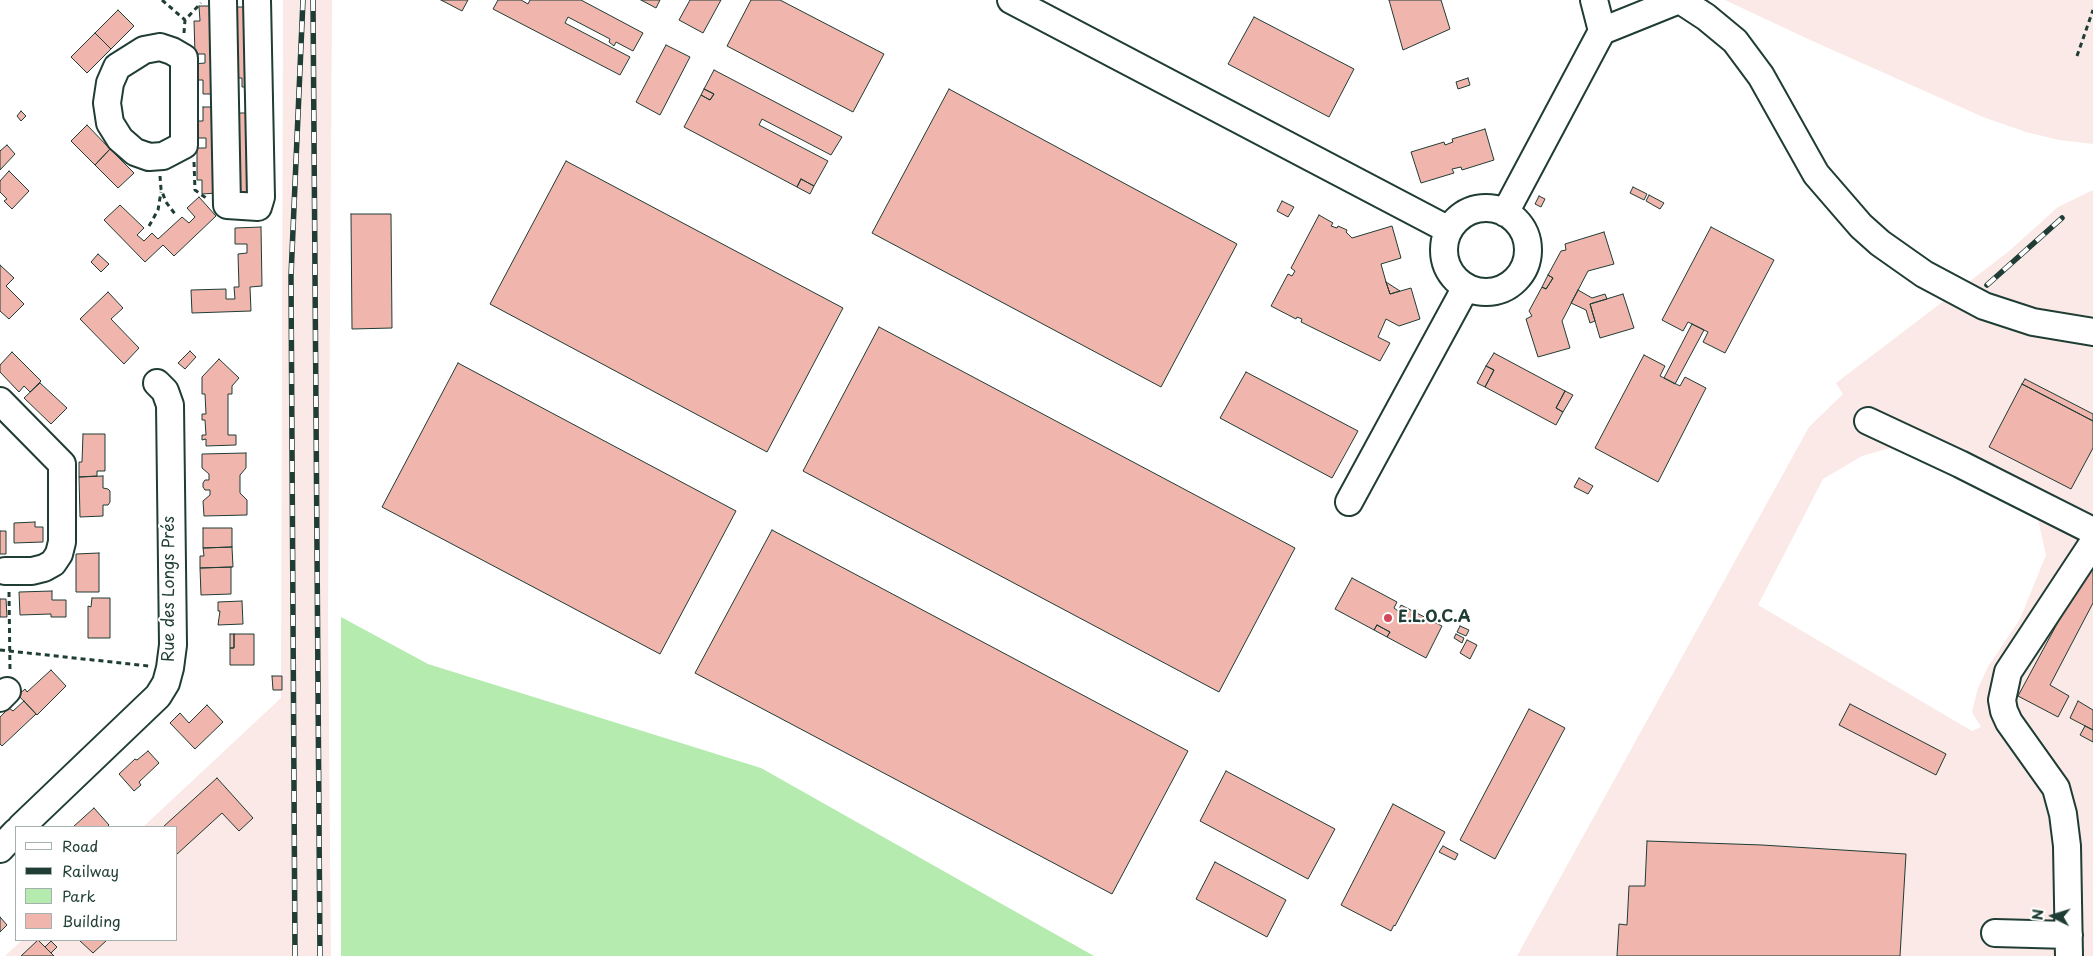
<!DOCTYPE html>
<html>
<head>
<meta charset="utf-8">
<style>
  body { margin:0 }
  #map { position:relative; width:2093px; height:956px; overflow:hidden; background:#fff; font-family:"Playpen Sans",sans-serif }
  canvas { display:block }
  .legend { position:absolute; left:15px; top:826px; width:162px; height:115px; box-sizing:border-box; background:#fff; border:1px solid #a5b1ae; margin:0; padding:6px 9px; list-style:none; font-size:15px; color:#1f3d34 }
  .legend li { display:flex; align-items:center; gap:10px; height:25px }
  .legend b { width:25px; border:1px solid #a5b1ae }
  .north { position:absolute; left:2028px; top:891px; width:50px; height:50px; -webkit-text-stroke:4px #fff; paint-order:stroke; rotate:275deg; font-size:14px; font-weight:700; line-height:20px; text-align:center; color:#1f3d34 }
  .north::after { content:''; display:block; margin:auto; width:18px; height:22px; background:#1f3d34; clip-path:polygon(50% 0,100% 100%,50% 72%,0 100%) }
</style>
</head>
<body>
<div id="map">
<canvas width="2093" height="956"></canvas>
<ul class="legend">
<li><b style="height:6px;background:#fff"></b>Road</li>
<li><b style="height:6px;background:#1f3d34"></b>Railway</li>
<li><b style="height:14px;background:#b5ebae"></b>Park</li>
<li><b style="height:14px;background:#f0b5ac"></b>Building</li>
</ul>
<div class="north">N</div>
</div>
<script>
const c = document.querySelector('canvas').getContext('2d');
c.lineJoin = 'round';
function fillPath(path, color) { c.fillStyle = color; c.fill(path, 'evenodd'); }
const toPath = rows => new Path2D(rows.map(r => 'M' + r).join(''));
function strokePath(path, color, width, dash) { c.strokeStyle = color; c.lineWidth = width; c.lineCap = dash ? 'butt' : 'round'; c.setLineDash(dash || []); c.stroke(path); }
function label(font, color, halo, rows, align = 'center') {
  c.font = font + ' "Playpen Sans",sans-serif'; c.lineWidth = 4; c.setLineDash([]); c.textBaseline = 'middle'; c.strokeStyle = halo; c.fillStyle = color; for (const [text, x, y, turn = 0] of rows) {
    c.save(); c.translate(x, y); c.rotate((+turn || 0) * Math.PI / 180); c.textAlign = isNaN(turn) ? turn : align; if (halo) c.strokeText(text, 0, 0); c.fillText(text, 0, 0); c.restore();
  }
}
const built = toPath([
  [283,0,332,0,328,621,331,956,5,956,22,940,176,940,176,827,143,827,281,698],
  [1725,0,2093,0,2093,144,2059,140,2026,132,1983,117,1808,39],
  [2093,190,2093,956,1517,956,1809,427,1843,394,1836,383,2008,252,2058,207],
  [1890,448,2007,497,2037,515,2046,555,2020,619,1988,667,1978,688,1972,712,1981,727,1972,731,1758,605,1823,479,1862,456]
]);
const green = toPath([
  [341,617,428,664,761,768,1094,956,341,956]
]);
const building = toPath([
  [441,0,468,0,462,11,441,0],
  [498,0,521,0,528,4,530,0,581,0,643,33,633,51,616,42,614,46,609,42,610,39,568,17,565,23,630,57,620,75,493,9,498,0],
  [641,0,660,0,656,8,641,0],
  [690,0,721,0,703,33,679,20,690,0],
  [751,0,780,0,884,54,853,112,727,46,751,0],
  [1389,0,1441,0,1450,29,1403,50,1389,0],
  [199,6,213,6,218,94,203,94,203,80,193,80,193,64,205,63,205,54,195,54,194,21,200,21,199,6],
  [236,7,250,7,251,87,242,87,242,78,237,78,236,7],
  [118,10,134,26,111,49,95,33,118,10],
  [1254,17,1354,69,1329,117,1228,64,1254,17],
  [95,33,111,49,87,73,71,57,95,33],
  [666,45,690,57,660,115,636,102,666,45],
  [714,70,842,137,831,155,762,119,759,125,828,161,814,186,801,179,797,187,684,127,701,95,710,100,714,94,704,89,714,70],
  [1468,78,1470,85,1458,89,1456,82,1468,78],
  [704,89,714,94,710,100,701,95,704,89],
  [949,89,1237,244,1161,387,872,233,949,89],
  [203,107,218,107,217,193,202,194,202,180,197,180,197,148,206,148,206,138,194,138,194,121,203,121,203,107],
  [21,111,26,116,21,121,17,116,21,111],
  [237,113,251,113,253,197,238,197,237,113],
  [87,125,110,149,95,165,71,141,87,125],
  [1485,129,1494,160,1462,170,1461,167,1452,169,1454,173,1421,183,1411,152,1444,142,1445,145,1453,142,1452,139,1485,129],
  [7,145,15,154,0,170,0,151,7,145],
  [110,149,134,173,118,188,95,165,110,149],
  [566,161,843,308,767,452,490,304,566,161],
  [9,171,29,191,12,209,4,201,7,199,0,192,0,181,9,171],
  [801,179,814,186,810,194,797,187,801,179],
  [1633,187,1647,194,1644,200,1630,193,1633,187],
  [1649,195,1664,203,1660,209,1646,201,1649,195],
  [1539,196,1545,199,1541,207,1535,204,1539,196],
  [199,197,216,216,174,256,163,245,145,262,104,220,120,205,144,228,137,235,144,241,152,233,158,239,182,217,189,223,195,217,187,208,199,197],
  [1282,201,1294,207,1288,217,1277,211,1282,201],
  [351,214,391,214,392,328,352,329,351,214],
  [1319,215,1333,223,1331,226,1337,228,1338,226,1347,230,1346,232,1352,238,1392,226,1401,258,1381,264,1386,282,1390,294,1411,288,1420,319,1399,326,1386,319,1378,337,1390,343,1380,361,1301,322,1302,319,1297,317,1296,319,1271,306,1288,274,1292,276,1295,271,1291,268,1319,215],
  [261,227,262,286,250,287,251,311,192,313,191,290,226,289,226,299,235,299,234,287,239,287,238,254,247,253,247,244,235,244,235,228,261,227],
  [1711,227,1774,260,1725,353,1703,342,1708,332,1688,322,1683,331,1662,320,1711,227],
  [1604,232,1614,264,1588,271,1562,321,1570,348,1538,357,1526,319,1532,316,1529,311,1542,287,1546,289,1553,278,1548,275,1561,251,1566,250,1565,244,1604,232],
  [98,254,109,264,101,272,91,262,98,254],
  [0,265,14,278,6,286,24,304,9,319,0,311,0,265],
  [1548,275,1553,278,1546,289,1542,287,1548,275],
  [1386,282,1400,291,1390,294,1386,282],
  [1578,290,1592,298,1605,294,1607,299,1590,304,1595,321,1590,323,1586,310,1571,303,1578,290],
  [108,292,123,308,111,319,139,348,124,364,80,319,108,292],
  [1623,294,1634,328,1600,338,1590,304,1623,294],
  [1692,324,1704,330,1675,384,1664,378,1692,324],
  [879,327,1295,548,1219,692,803,471,879,327],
  [190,351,196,357,185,369,178,363,190,351],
  [12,352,41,381,30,392,24,386,19,392,0,372,0,365,12,352],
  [1494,353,1565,391,1556,408,1563,412,1556,425,1485,387,1494,370,1486,366,1494,353],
  [1644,355,1665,366,1660,376,1680,386,1685,377,1706,388,1658,482,1595,448,1644,355],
  [219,359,239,378,232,386,232,394,228,394,228,435,236,435,236,445,206,446,206,439,202,440,202,435,206,435,205,420,202,420,202,414,206,414,205,394,202,394,202,377,219,359],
  [458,363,736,511,660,654,382,507,458,363],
  [1486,366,1494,370,1485,387,1477,383,1486,366],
  [1246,372,1358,431,1332,478,1220,418,1246,372],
  [2025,379,2093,414,2093,421,2022,384,2025,379],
  [40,383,67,408,51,424,24,398,40,383],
  [2022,384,2093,421,2093,448,2071,489,1989,447,2022,384],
  [1565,391,1573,395,1563,412,1556,408,1565,391],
  [83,434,105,434,105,471,97,471,97,476,79,477,79,462,82,462,83,434],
  [246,453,246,468,240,475,240,493,247,500,247,515,204,516,203,501,210,495,210,490,205,490,203,487,203,483,205,480,209,480,209,474,202,468,202,454,246,453],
  [103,476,103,488,108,489,110,491,110,502,108,505,103,505,103,516,80,517,79,477,103,476],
  [1579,478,1593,486,1588,494,1574,487,1579,478],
  [35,522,35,527,43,527,43,542,14,543,14,523,35,522],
  [203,528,232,528,232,547,203,548,203,528],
  [772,530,1188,751,1112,894,695,673,772,530],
  [0,531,6,531,6,554,0,554,0,531],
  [232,547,233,567,200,568,200,556,204,556,203,548,232,547],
  [99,553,99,592,76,592,76,554,99,553],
  [231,567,231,594,201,595,200,568,231,567],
  [2093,568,2093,603,2050,685,2069,696,2058,717,2018,696,2084,574,2088,576,2093,568],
  [1352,578,1397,602,1394,608,1398,611,1401,605,1442,626,1426,658,1387,637,1390,632,1377,625,1374,630,1335,609,1352,578],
  [52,591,52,600,66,600,66,617,51,617,51,614,20,615,19,592,52,591],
  [92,598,110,598,110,638,88,638,88,606,91,607,92,598],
  [0,599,6,599,7,617,0,617,0,599],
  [242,601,243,624,218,625,220,611,218,611,218,602,242,601],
  [1377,625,1390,632,1387,637,1374,630,1377,625],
  [1460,626,1469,630,1466,636,1457,632,1460,626],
  [230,634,234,634,234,648,230,648,230,634],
  [234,634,254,634,254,665,230,665,230,648,234,648,234,634],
  [1456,634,1464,638,1462,643,1454,638,1456,634],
  [1467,640,1477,645,1470,659,1460,653,1467,640],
  [51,670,66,686,37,715,18,695,25,689,27,692,51,670],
  [272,676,282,676,282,690,273,690,272,676],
  [24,701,36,714,2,746,0,744,0,717,9,708,13,711,24,701],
  [2078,701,2093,710,2093,730,2070,718,2078,701],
  [1850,704,1946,754,1936,775,1839,725,1850,704],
  [207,705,223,722,195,749,170,723,180,713,189,723,207,705],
  [1529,709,1565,728,1495,859,1460,840,1529,709],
  [2085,726,2093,730,2093,742,2080,735,2085,726],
  [148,751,159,763,139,782,141,785,134,791,119,774,135,759,137,760,148,751],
  [1226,771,1335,829,1308,879,1200,821,1226,771],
  [217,778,253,818,239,831,222,813,176,855,176,827,163,827,217,778],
  [1393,804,1445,832,1395,926,1394,925,1391,931,1341,905,1393,804],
  [94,808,109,825,107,827,73,827,94,808],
  [1647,841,1762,845,1906,854,1900,956,1617,956,1619,924,1627,925,1629,886,1645,886,1647,841],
  [1443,846,1458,854,1455,860,1439,852,1443,846],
  [1215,862,1286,900,1267,937,1196,899,1215,862],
  [0,917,7,925,0,932,0,917],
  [38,940,54,956,21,956,38,940],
  [79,940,107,940,93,953,79,940],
  [51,941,57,947,51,953,45,947,51,941]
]);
const path = toPath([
  [162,0,185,20],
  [184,33,185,20,201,3],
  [2077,56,2093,10],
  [194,162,195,190,206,198],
  [160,176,161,189,166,202,175,214],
  [149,226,158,210,161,192],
  [9,592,10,671],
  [0,650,149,666]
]);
const minor = toPath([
  [223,0,227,205,258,207,261,197,257,0],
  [1011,0,1449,230],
  [1594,0,1602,31,1679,0],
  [1680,0,1706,17,1735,41,1761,76,1816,174,1861,226,1880,243,1924,274,1984,306,2033,322,2093,332],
  [160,47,172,51,184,58,184,145,163,156,149,157,135,152,120,139,110,123,107,103,110,83,117,67,144,50,160,47],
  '1444 250a42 42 0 1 1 84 0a42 42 0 1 1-84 0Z',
  [1505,213,1602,31],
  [0,401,62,464,62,542,59,554,53,563,44,568,32,571,5,571],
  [1868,421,1960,464,2093,531],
  [1349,502,1466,287],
  [0,698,7,691],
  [21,827,158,696,166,683,170,668,173,645,170,405,165,391,157,383],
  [0,849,16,832],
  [1995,933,2069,935],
  [2069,956,2067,846,2063,814,2056,788,2009,722,2004,711,2002,700,2008,672,2093,543]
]);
const rail = toPath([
  [313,0,320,956],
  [1987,285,2062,218],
  [295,956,291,276,303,0]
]);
const markers = [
  [1388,618,5,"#d1495b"]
];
const streetNames = [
  ["Rue des Longs Prés",170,589,-90]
];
const poiNames = [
  ["E.L.O.C.A",1398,618]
];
fillPath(built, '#fae9e6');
fillPath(green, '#b5ebae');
fillPath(building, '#f0b5ac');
strokePath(building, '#1f3d34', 1);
strokePath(minor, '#1f3d34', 30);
strokePath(path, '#1f3d34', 3, [5, 4]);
strokePath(minor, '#fff', 26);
strokePath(rail, '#1f3d34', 5.5);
strokePath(rail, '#fff', 4, [11]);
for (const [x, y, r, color] of markers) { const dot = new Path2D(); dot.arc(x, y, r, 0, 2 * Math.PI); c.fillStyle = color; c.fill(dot); strokePath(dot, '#fff', 2); }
label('16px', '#1f3d34', '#fff', streetNames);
label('bold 16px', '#1f3d34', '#fff', poiNames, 'left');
</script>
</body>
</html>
